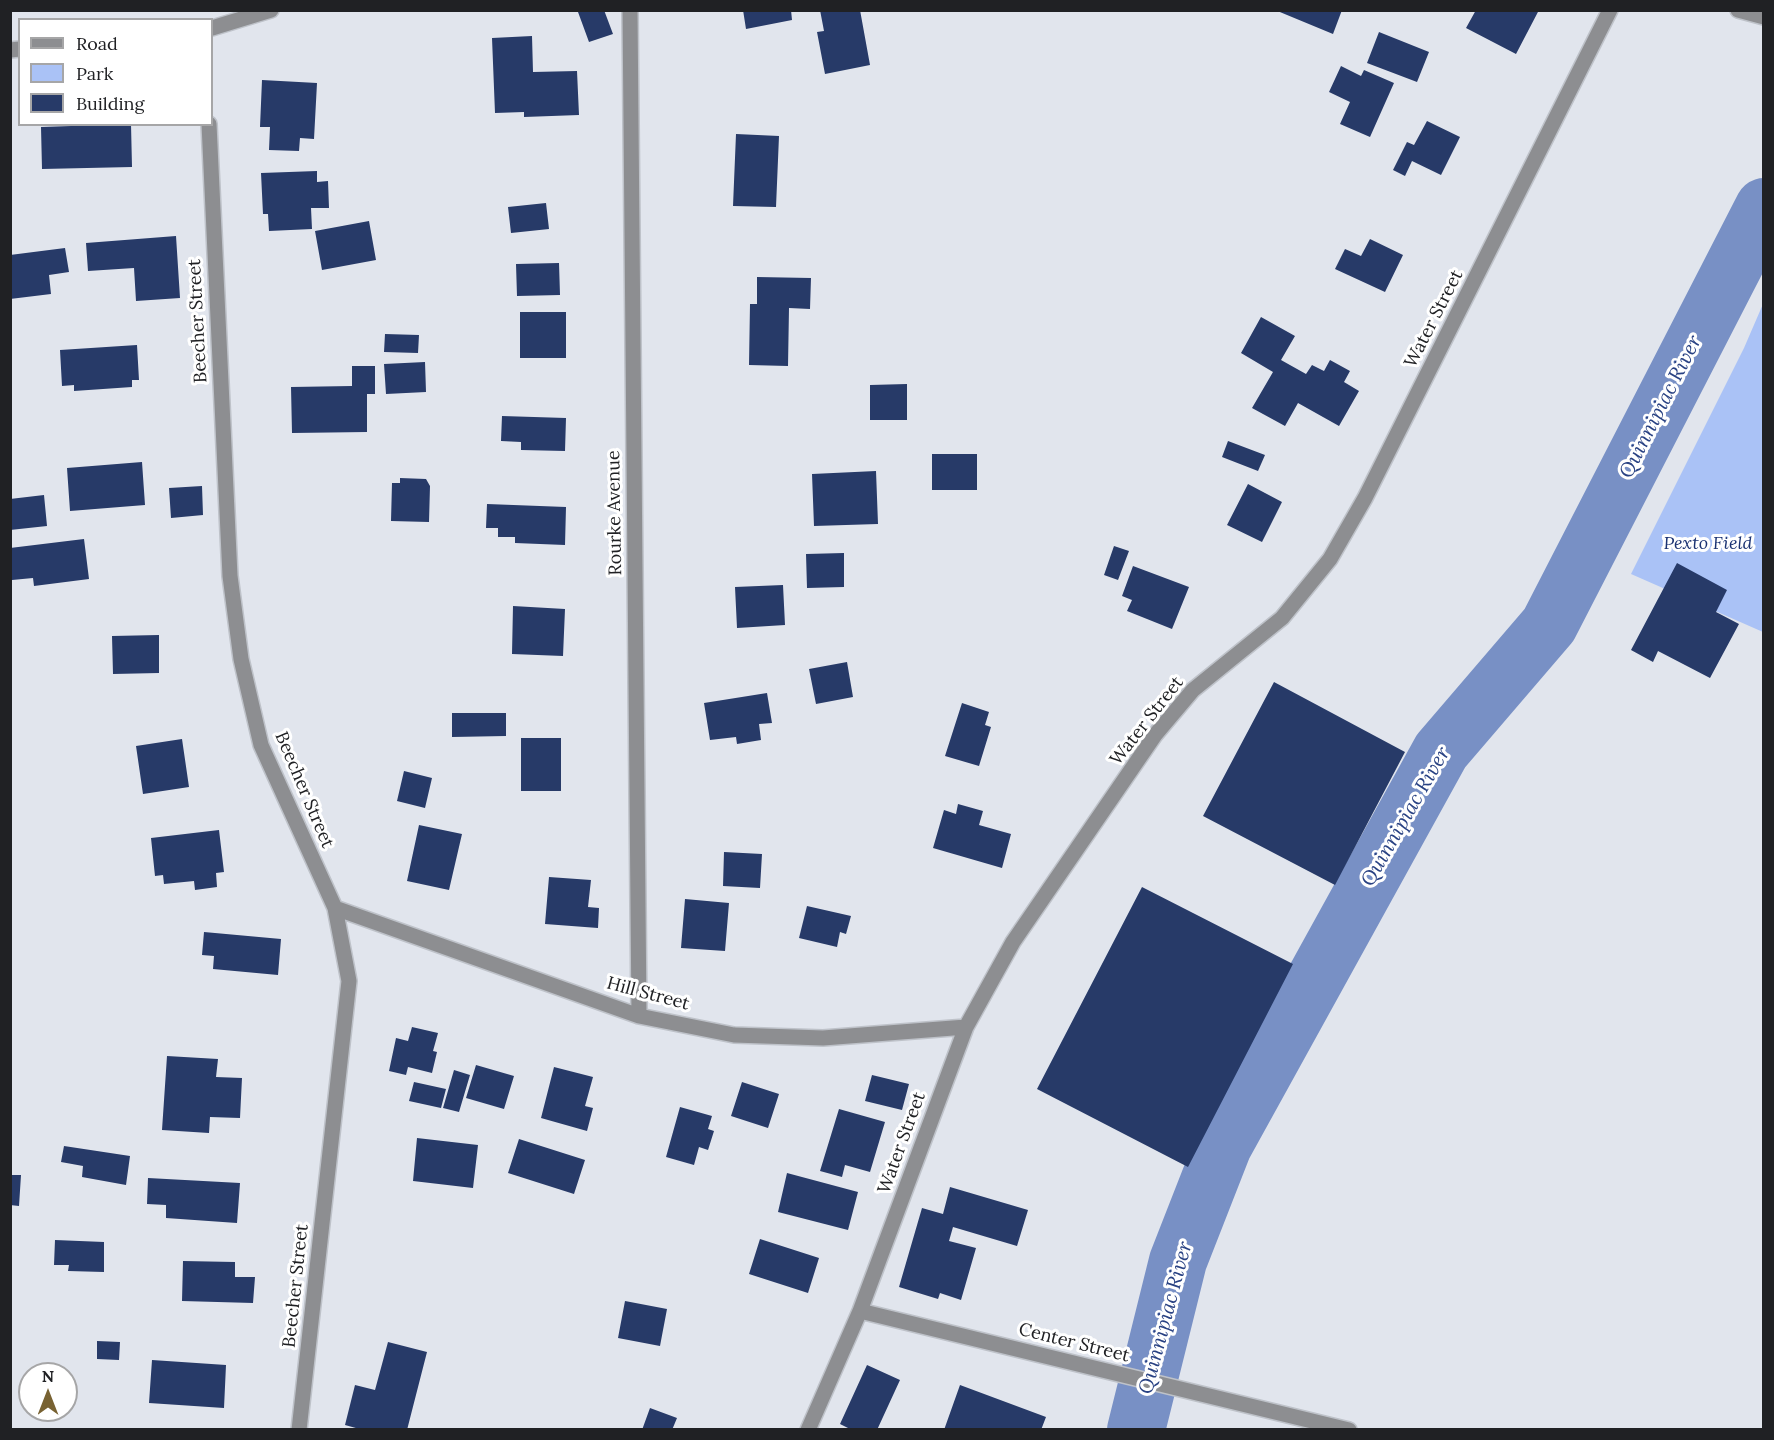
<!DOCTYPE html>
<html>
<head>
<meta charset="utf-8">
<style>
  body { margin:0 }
  #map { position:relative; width:1774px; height:1440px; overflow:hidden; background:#e1e5ed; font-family:Lora,serif }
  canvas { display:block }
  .frame { position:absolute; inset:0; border:12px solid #202124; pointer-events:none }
  .legend { position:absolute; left:18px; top:18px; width:195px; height:108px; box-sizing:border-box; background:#fff; border:2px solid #a6a6a7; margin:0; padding:8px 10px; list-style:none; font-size:18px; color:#202124 }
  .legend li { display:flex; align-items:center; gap:12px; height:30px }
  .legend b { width:30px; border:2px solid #a6a6a7 }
  .north { position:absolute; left:18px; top:1362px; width:60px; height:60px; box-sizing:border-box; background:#fff; border:2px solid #a6a6a7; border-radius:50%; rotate:0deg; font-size:16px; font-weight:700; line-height:24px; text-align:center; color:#202124 }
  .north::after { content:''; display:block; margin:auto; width:21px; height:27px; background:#786232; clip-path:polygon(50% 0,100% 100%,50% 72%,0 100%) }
</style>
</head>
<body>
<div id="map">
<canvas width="1774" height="1440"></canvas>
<div class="frame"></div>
<ul class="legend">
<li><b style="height:8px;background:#8d8e91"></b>Road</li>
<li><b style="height:16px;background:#aac2f6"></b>Park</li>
<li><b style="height:16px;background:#273a68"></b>Building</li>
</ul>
<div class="north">N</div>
</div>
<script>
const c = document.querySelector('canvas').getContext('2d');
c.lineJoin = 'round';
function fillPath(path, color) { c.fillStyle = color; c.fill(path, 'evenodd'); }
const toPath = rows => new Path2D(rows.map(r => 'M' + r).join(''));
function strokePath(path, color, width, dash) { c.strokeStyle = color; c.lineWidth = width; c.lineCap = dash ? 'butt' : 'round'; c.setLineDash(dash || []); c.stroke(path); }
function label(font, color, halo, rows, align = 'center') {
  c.font = font + ' Lora,serif'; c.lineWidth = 6; c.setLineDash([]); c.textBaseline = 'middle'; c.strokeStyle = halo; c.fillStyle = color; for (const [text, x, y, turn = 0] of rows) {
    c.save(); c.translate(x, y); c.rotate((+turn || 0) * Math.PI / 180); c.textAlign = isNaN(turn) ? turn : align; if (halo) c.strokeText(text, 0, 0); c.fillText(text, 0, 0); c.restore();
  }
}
const green = toPath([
  [1763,304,1763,632,1631,574,1744,348],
  [1115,1411,1164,1419,1159,1429,1109,1429]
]);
const river = toPath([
  [1136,1430,1178,1261,1223,1146,1441,751,1549,625,1764,207]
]);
const building = toPath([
  [583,10,604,10,613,34,589,42,578,12],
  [743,10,791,10,792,20,746,29],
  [820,10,860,10,870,65,825,74,817,32,824,31],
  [1275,10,1342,10,1333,34],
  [1476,10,1539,10,1516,54,1466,28],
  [1379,32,1429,52,1417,82,1367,63],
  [532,36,533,72,577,71,579,115,524,117,524,112,495,113,492,38],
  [1341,66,1361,76,1364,70,1394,83,1370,137,1340,124,1350,102,1329,92],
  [262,80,317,83,314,139,300,138,299,151,269,150,270,127,260,127],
  [1427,121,1460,137,1441,175,1412,161,1405,176,1393,170,1407,142,1414,145],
  [131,124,132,167,42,169,41,127],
  [736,134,779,136,776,207,733,206],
  [317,171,317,182,328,181,329,208,311,208,312,229,269,231,268,214,263,214,261,173],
  [546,203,549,229,511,233,508,207],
  [369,221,376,260,322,270,315,231],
  [176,236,180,298,136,301,134,268,88,271,86,243],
  [1370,239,1403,255,1385,292,1335,269,1345,249,1361,256],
  [65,248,69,272,49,275,51,294,10,299,10,255],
  [559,263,560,295,517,296,516,264],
  [757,277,811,278,810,309,789,308,788,366,749,365,750,304,757,304],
  [520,312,566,312,566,358,520,358],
  [1261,317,1295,336,1281,360,1306,374,1312,365,1324,371,1330,360,1350,371,1344,382,1359,391,1339,426,1298,403,1285,426,1252,408,1273,372,1241,353],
  [385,334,419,335,418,353,384,352],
  [137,345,139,380,132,380,132,387,74,391,74,385,62,386,60,350],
  [425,362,426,392,386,394,384,364],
  [352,366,375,366,375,394,367,394,367,432,292,433,291,387,352,386],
  [907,384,907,420,870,420,870,385],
  [502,416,566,418,565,451,521,450,521,442,501,441],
  [1228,441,1265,455,1258,471,1222,457],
  [932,454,977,454,977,490,932,490],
  [142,462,145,505,70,511,67,468],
  [876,471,878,524,814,526,812,474],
  [400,478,426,479,430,486,429,522,391,521,392,483,400,483],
  [1248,484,1282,502,1262,542,1227,525],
  [202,486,203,515,171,518,169,488],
  [44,495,47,526,10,530,10,499],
  [487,504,566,507,565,545,515,543,515,537,498,537,498,528,486,528],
  [84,539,89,579,34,586,33,578,12,580,10,548],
  [1114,546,1129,551,1118,580,1104,575],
  [844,553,844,587,807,588,806,554],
  [1677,563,1727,590,1716,612,1739,624,1710,678,1658,651,1653,662,1631,650],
  [1133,566,1189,587,1172,629,1127,611,1132,600,1122,596],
  [783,585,785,625,737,628,735,587],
  [513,606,565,609,563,656,512,654],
  [159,635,159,673,113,674,112,636],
  [847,662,853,697,816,704,809,669],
  [1274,682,1405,752,1335,885,1203,816],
  [767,693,772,723,759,724,761,740,737,744,736,737,710,740,704,703],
  [962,703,989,712,985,725,991,727,979,766,945,756],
  [452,713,506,713,506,736,452,737],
  [521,738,561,738,561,791,521,791],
  [182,739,189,787,143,794,136,746],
  [404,771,432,778,425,808,397,801],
  [958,804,983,811,979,825,1011,834,1002,868,933,848,944,810,956,814],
  [419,825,462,834,449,890,407,881],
  [219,830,224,872,216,873,217,887,195,890,194,881,164,884,163,875,155,876,151,838],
  [724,852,762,854,760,888,723,886],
  [549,877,591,880,588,907,599,908,598,928,545,924],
  [1142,887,1293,964,1188,1167,1037,1089],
  [685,899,729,903,725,951,681,948],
  [807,906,851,916,846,934,840,932,837,947,799,938],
  [204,932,281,939,278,975,213,969,214,956,202,955],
  [412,1027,438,1033,433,1051,437,1052,432,1073,408,1067,406,1075,389,1071,396,1038,408,1041],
  [167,1056,218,1059,216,1077,242,1078,240,1118,210,1117,209,1133,162,1130],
  [476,1065,514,1076,504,1109,466,1098],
  [554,1067,593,1077,585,1106,593,1108,587,1131,541,1118],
  [454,1070,470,1075,459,1112,443,1108],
  [872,1075,909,1084,902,1110,865,1101],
  [414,1082,446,1089,441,1108,409,1101],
  [742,1082,779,1094,768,1128,731,1116],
  [680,1107,712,1116,708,1129,714,1131,708,1150,699,1147,694,1165,666,1157],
  [839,1109,885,1122,870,1172,845,1165,842,1177,820,1171],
  [417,1138,478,1145,473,1188,413,1181],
  [519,1139,585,1160,574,1194,508,1173],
  [64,1146,130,1156,126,1185,82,1177,83,1166,61,1162],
  [787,1173,858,1192,848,1230,778,1212],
  [10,1175,21,1175,19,1206,10,1205],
  [148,1178,240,1183,237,1223,166,1218,166,1205,147,1204],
  [950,1187,1028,1210,1017,1246,953,1227,949,1241,976,1248,961,1300,940,1293,938,1299,899,1287,922,1208,943,1214],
  [760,1239,819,1258,808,1293,749,1274],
  [55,1240,104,1242,104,1272,68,1271,69,1265,54,1265],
  [183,1261,235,1262,235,1277,255,1277,253,1303,182,1301],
  [625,1301,667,1309,660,1346,618,1338],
  [97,1341,120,1342,119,1360,97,1359],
  [388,1342,427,1352,407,1430,363,1430,345,1425,355,1385,375,1390],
  [152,1360,226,1365,224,1408,149,1403],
  [867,1365,900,1380,877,1430,852,1430,840,1424],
  [960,1385,1046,1417,1041,1430,944,1430],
  [650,1408,677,1418,672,1430,642,1430]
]);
const minor = toPath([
  [630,10,639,1016],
  [1738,10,1764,17],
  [212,28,271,10],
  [10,50,20,49],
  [209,124,230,576,241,659,261,745,335,908,349,981,299,1430],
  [335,908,639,1016,734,1035,823,1038,966,1027],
  [860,1311,1349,1430],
  [808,1430,860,1311,966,1027,1013,942,1155,735,1193,690,1282,618,1330,559,1365,498,1610,10]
]);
const streetNames = [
  ["Water Street",1434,319,-63],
  ["Beecher Street",198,321,-93],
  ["Rourke Avenue",615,513,-91],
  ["Water Street",1147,721,-52],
  ["Beecher Street",304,790,67],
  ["Hill Street",648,994,15],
  ["Water Street",902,1143,-70],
  ["Beecher Street",296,1286,-84],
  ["Center Street",1074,1343,14]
];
const parkNames = [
  ["Pexto Field",1708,544]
];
const waterNames = [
  ["Quinnipiac River",1661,407,-63],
  ["Quinnipiac River",1406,817,-60],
  ["Quinnipiac River",1166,1318,-75]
];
fillPath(green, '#aac2f6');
strokePath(river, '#7890c5', 58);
fillPath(building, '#273a68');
strokePath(minor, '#bec2c9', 18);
strokePath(minor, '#8d8e91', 15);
label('18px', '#202124', '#fff', streetNames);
label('italic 18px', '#1b3373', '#fff', parkNames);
label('italic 20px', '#294283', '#fff', waterNames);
</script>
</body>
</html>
